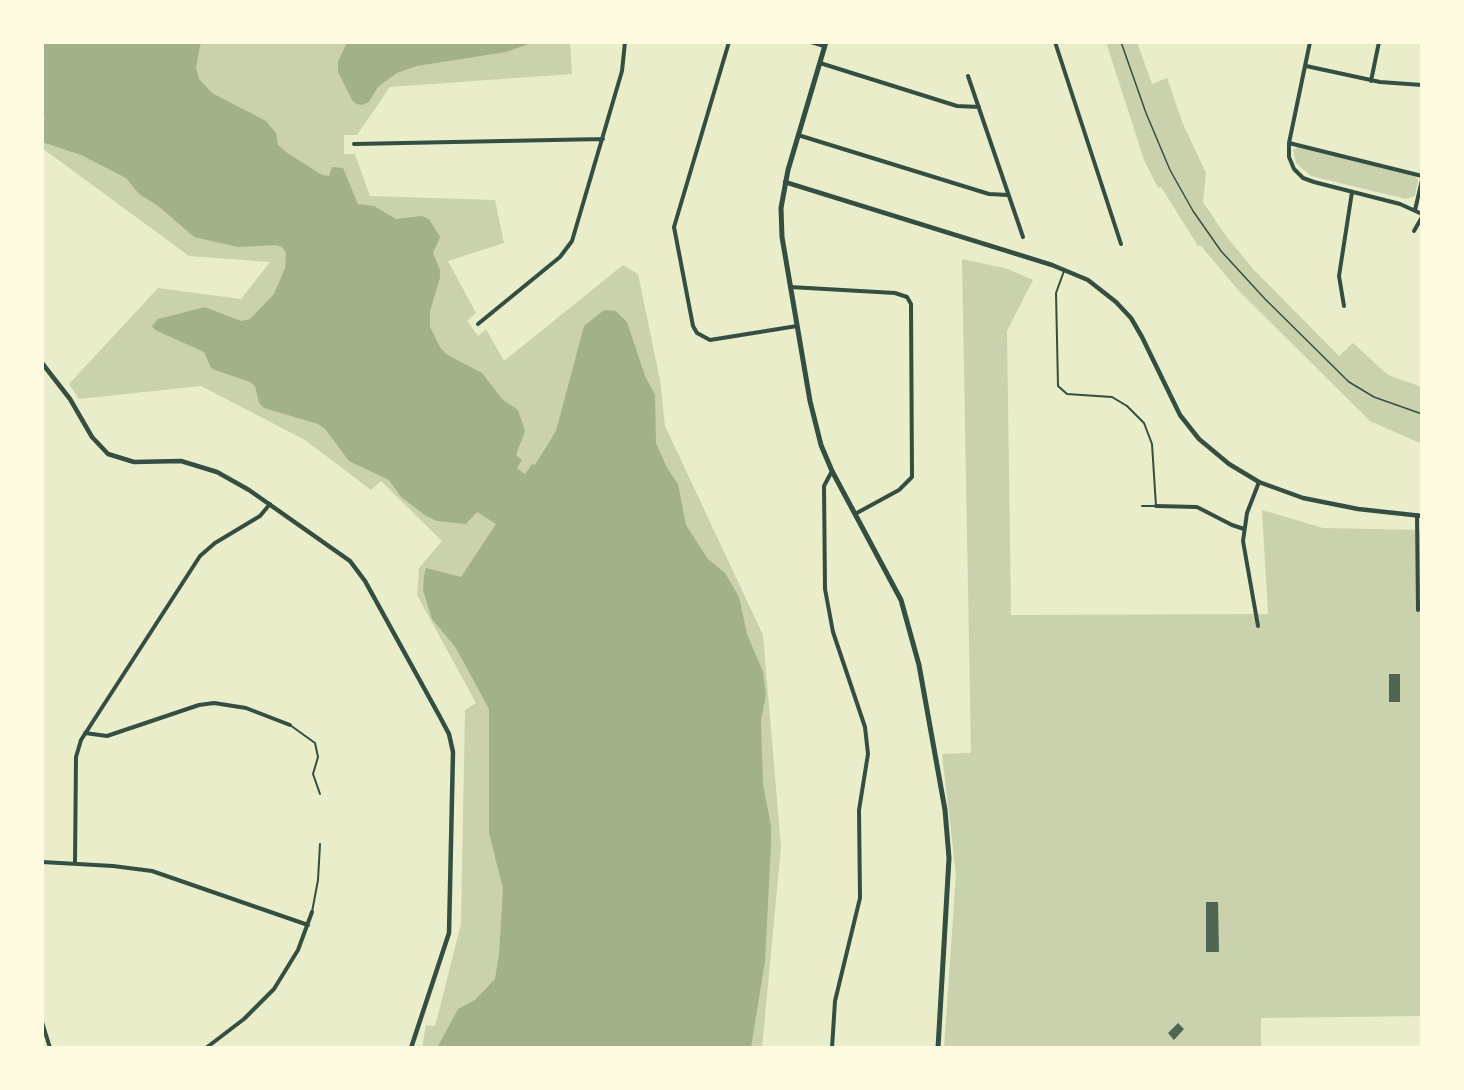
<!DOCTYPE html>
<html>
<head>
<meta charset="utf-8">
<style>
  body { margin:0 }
  #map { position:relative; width:1464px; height:1090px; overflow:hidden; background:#e9edc9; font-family:Poppins,sans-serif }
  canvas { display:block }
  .frame { position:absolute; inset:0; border:44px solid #fefae0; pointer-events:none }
</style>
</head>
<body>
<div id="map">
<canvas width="1464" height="1090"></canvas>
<div class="frame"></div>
</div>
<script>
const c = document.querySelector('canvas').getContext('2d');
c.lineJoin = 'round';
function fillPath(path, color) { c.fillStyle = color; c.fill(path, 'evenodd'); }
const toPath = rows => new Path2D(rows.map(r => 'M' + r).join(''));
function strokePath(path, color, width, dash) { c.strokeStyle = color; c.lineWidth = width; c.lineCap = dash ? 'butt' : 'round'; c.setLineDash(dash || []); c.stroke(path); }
const green = toPath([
  [42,42,570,42,572,74,390,87,357,135,344,135,344,154,355,154,370,196,495,200,504,243,448,261,476,313,467,321,478,336,486,329,504,361,623,265,638,274,660,380,665,426,763,635,781,847,762,1048,422,1048,426,1025,435,1026,461,924,465,710,476,703,417,595,419,568,442,541,381,481,371,490,305,440,201,386,79,399,69,384,158,288,241,299,270,262,189,256,42,148],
  [1106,42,1137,42,1152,84,1167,78,1183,124,1206,173,1203,202,1226,236,1254,270,1339,356,1353,343,1388,375,1422,387,1422,444,1370,421,1238,290,1201,246,1198,246,1161,187,1158,188,1144,160],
  [1298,147,1415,176,1418,180,1415,196,1406,199,1311,176,1296,163,1293,150],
  [962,259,1008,269,1033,280,1007,331,1011,615,1268,614,1262,510,1323,528,1422,530,1422,1016,1261,1018,1261,1048,944,1048,956,875,942,754,971,753]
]);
const water = toPath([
  [42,42,201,42,196,67,199,79,212,93,266,121,276,133,278,145,286,152,322,175,329,176,332,167,343,168,358,204,374,206,396,219,422,216,429,219,440,237,433,253,440,270,440,278,430,311,430,327,440,347,446,354,482,373,502,399,518,410,525,431,516,455,522,460,517,468,525,474,532,464,535,465,556,431,584,326,604,310,616,311,627,322,645,376,655,395,656,443,667,468,678,484,686,525,708,559,725,573,739,597,747,634,763,672,766,695,761,720,763,784,771,826,771,845,765,961,751,1048,437,1048,458,1009,475,1000,495,979,499,954,503,889,489,833,489,709,456,648,432,619,423,590,424,576,426,568,461,577,496,524,477,512,466,524,437,521,426,516,401,497,389,480,349,461,326,430,318,424,264,408,259,403,255,386,250,382,215,370,211,368,204,352,155,330,152,326,158,319,205,307,241,321,250,319,274,294,285,268,286,253,282,247,275,245,238,247,194,237,157,205,139,194,126,178,81,155,42,142,42,127,45,119,42,112],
  [347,42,534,42,506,52,417,66,397,73,378,87,369,102,362,105,356,104,352,100,338,72,338,62]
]);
const building = toPath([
  [1389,674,1400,674,1400,702,1389,702],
  [1206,902,1218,902,1219,952,1206,952],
  [1178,1023,1184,1029,1174,1040,1168,1033]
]);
const path = toPath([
  [1121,42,1146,113,1170,170,1193,211,1221,251,1265,299,1349,382,1374,397,1422,414]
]);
const service = toPath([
  [1064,271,1056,293,1058,386,1067,394,1112,397,1127,406,1144,423,1152,444,1156,506,1142,506],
  [290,725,315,743,318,757,313,774,320,794],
  [312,912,318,880,320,844]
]);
const minor = toPath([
  [729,42,674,227,693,326,697,333,710,340,797,326],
  [811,42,824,46],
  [1055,42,1121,244],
  [1310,42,1289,143,1289,157,1294,169,1303,178,1314,182,1400,204,1422,214],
  [820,63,957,106,979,107],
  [1306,66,1380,82,1422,85],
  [968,76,1023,237],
  [1371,81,1379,42],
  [798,135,989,194,1008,195],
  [1289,143,1422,176],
  [354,144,603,139],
  [1415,210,1422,180],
  [1414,231,1422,217],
  [790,287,895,293,907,297,911,304,912,477,899,490,855,514],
  [1344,306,1339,276,1352,192],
  [478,324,560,257,572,241,622,71,625,42],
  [832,471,824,486,825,589,833,632,865,727,868,754,859,810,860,898,835,1001,832,1048],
  [1156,506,1197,507,1232,525,1244,529],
  [1417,515,1418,610],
  [1258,626,1243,541,1247,513,1259,482],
  [85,733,107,736,199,705,214,703,246,708,290,725],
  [42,862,113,866,152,871,308,925],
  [75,863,76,757,81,740,200,556,215,543,260,516,270,504],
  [42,1022,50,1048],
  [206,1048,244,1019,274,989,298,950,312,912]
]);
const tertiary = toPath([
  [785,182,1052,265,1088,280,1116,302,1131,318,1142,337,1180,415,1199,439,1229,464,1259,482,1303,498,1358,509,1422,516],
  [42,363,70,399,92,437,108,454,134,462,181,461,217,472,249,490,350,561,365,581,440,717,449,734,453,752,449,933,411,1048]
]);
const secondary = toPath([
  [826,42,788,170,781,208,782,237,810,401,821,445,832,471,901,600,919,665,945,810,949,858,938,1048]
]);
fillPath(green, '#cad2ad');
fillPath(water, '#a3b18a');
fillPath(building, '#4f6655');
strokePath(path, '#344e41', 1.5);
strokePath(service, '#344e41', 2);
strokePath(minor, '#344e41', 4);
strokePath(tertiary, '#344e41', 4.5);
strokePath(secondary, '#344e41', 5);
</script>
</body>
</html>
